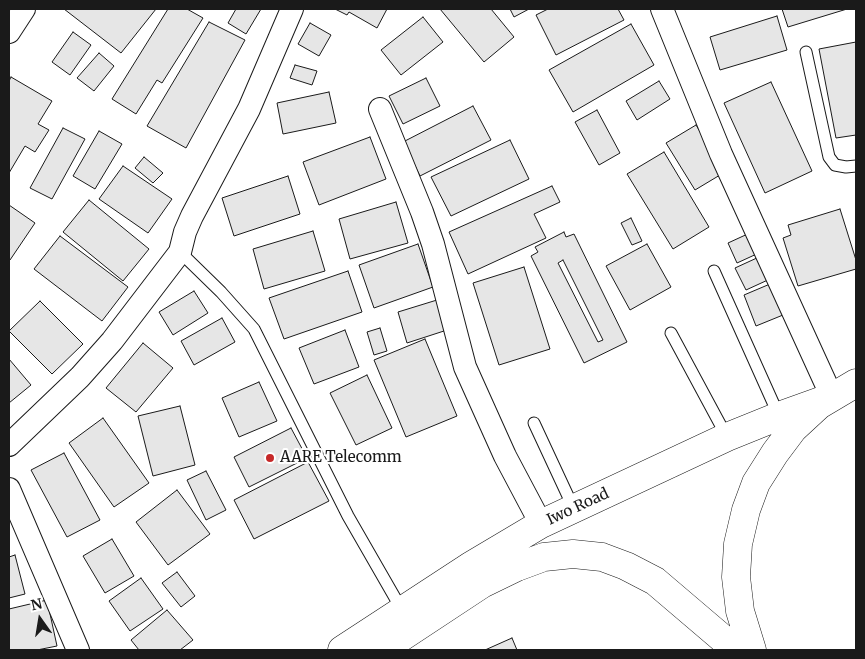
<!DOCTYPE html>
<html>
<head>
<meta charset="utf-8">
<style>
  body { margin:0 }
  #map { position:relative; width:865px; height:659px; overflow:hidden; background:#fff; font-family:Merriweather,serif }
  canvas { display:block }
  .frame { position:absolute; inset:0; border:10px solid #1a1a1a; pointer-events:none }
  .north { position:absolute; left:15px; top:594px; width:50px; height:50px; -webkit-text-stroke:4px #fff; paint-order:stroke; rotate:347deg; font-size:14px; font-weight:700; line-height:20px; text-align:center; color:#1a1a1a }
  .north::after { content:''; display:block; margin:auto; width:18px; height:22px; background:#1a1a1a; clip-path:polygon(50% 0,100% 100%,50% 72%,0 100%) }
</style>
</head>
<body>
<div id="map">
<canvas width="865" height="659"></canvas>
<div class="frame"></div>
<div class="north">N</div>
</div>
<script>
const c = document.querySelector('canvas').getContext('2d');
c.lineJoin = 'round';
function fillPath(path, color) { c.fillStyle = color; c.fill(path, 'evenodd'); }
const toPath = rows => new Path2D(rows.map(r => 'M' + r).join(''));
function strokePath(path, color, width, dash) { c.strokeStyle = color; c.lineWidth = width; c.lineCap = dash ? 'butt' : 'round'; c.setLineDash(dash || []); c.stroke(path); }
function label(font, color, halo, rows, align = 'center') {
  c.font = font + ' Merriweather,serif'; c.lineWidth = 4; c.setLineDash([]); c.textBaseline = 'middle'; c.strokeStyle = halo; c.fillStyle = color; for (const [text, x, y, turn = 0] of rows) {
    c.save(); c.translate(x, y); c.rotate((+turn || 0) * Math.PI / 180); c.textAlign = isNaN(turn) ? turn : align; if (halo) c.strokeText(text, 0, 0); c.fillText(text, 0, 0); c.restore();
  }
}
const building = toPath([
  [64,9,156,9,121,53,64,9],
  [168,9,187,9,203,18,162,83,157,80,136,114,112,99,168,9],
  [236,9,261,9,246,34,228,23,236,9],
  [335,9,387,9,377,28,349,12,347,15,335,9],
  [440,9,491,9,514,37,484,62,440,9],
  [510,9,529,9,514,17,510,9],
  [548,9,618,9,624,20,556,55,536,15,548,9],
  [782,9,847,9,788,27,782,9],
  [777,16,787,50,720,70,710,37,777,16],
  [423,17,443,42,401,75,381,50,423,17],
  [209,22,245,40,186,148,147,126,209,22],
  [310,23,331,35,319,56,298,44,310,23],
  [631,24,654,65,573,112,549,70,631,24],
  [73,32,91,45,70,75,52,62,73,32],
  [856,42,856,135,836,138,819,49,856,42],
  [99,53,114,66,94,91,77,78,99,53],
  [295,65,317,71,312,85,290,78,295,65],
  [11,77,52,101,38,124,49,130,35,152,25,146,9,173,9,81,11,77],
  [426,78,440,106,403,124,389,96,426,78],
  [659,81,670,99,637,120,626,101,659,81],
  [771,82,812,171,765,193,724,103,771,82],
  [329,92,336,123,283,134,277,103,329,92],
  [473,106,491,140,420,176,403,142,473,106],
  [597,110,620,153,599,165,575,122,597,110],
  [696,125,725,172,695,190,666,143,696,125],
  [63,128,85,139,52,199,30,188,63,128],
  [99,131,122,144,95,189,73,176,99,131],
  [370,137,386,179,319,205,303,162,370,137],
  [510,140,529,179,451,216,431,177,510,140],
  [664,152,709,227,673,249,627,174,664,152],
  [144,157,163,173,153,183,135,168,144,157],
  [123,166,172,199,148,233,99,199,123,166],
  [288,176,300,214,234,236,222,198,288,176],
  [552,186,560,202,534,214,546,238,468,274,449,232,552,186],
  [89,200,149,249,123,281,63,232,89,200],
  [396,202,408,243,350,259,339,219,396,202],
  [9,205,35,223,10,260,9,259,9,205],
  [840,209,856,260,856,269,798,286,783,238,791,235,788,225,840,209],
  [631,218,642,241,632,245,621,223,631,218],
  [313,231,325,271,264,289,253,249,313,231],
  [564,232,566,237,574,234,627,342,584,363,531,256,538,252,535,247,564,232],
  [563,260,603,340,598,342,558,263,563,260],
  [752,232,761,252,737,263,728,243,752,232],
  [60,236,128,287,102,321,34,269,60,236],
  [418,244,433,287,374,308,359,265,418,244],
  [647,244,671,287,630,310,606,266,647,244],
  [759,257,770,279,746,290,735,268,759,257],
  [524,267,550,349,499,365,473,283,524,267],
  [348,271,362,312,284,339,269,298,348,271],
  [770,284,783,315,756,326,744,295,770,284],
  [194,291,208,313,173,335,159,312,194,291],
  [437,300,447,330,407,343,398,312,437,300],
  [40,301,83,344,52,374,9,331,40,301],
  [222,318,235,342,194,365,181,341,222,318],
  [380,328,387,351,374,355,367,332,380,328],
  [345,330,359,367,314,384,299,348,345,330],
  [425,339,457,416,406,437,374,360,425,339],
  [143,343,173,368,136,412,106,388,143,343],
  [9,359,31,385,9,403,9,359],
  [367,375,392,428,356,445,330,393,367,375],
  [259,382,277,421,239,437,222,398,259,382],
  [180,406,195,465,153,476,138,416,180,406],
  [103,418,149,483,114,507,69,443,103,418],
  [291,428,307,458,249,487,234,457,291,428],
  [64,453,100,520,67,537,31,470,64,453],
  [308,462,329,501,254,539,234,500,308,462],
  [206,471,226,510,206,520,187,480,206,471],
  [177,490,210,534,168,565,136,522,177,490],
  [112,539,134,576,105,593,83,556,112,539],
  [15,555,25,594,9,598,9,557,15,555],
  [177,572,195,596,181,607,162,583,177,572],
  [141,578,163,609,130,631,109,601,141,578],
  [47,600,57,646,37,650,9,650,9,609,47,600],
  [167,610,193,640,180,650,139,650,131,640,167,610],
  [512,638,517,650,485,650,512,638]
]);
const service = toPath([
  [806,52,829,157,835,165,846,167,856,166],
  [180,252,221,292,254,329,348,516,402,610],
  [714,271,779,416],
  [671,333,727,437],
  [534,423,574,509]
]);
const minor = toPath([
  [662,9,721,154,832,397],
  [9,32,24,9],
  [380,109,422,212,433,244,465,367,505,456,541,524],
  [9,445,80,377,112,341,180,252,185,232,192,216,249,109,292,9],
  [9,489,78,650]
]);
const trunk = toPath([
  [342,650,472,565,541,524,727,437,779,416,832,397],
  [382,650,482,584,517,567,544,557,573,554,602,557,626,566,655,581,736,650],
  [752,650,740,611,736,577,738,544,746,510,756,483,775,453,793,429,819,405,856,383]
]);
const markers = [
  [270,458,5,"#c62828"]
];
const poiNames = [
  ["AARE Telecomm",280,458]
];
const streetNames = [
  ["Iwo Road",578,507,-25]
];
fillPath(building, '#e6e6e6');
strokePath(building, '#1a1a1a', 1);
strokePath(service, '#1a1a1a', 13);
strokePath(minor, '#1a1a1a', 24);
strokePath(trunk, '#1a1a1a', 29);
strokePath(service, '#fff', 11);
strokePath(minor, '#fff', 22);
strokePath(trunk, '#fff', 28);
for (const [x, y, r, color] of markers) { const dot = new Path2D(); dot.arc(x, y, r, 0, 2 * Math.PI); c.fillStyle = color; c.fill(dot); strokePath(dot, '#fff', 2); }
label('15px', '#1a1a1a', '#fff', poiNames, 'left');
label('15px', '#1a1a1a', '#fff', streetNames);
</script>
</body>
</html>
